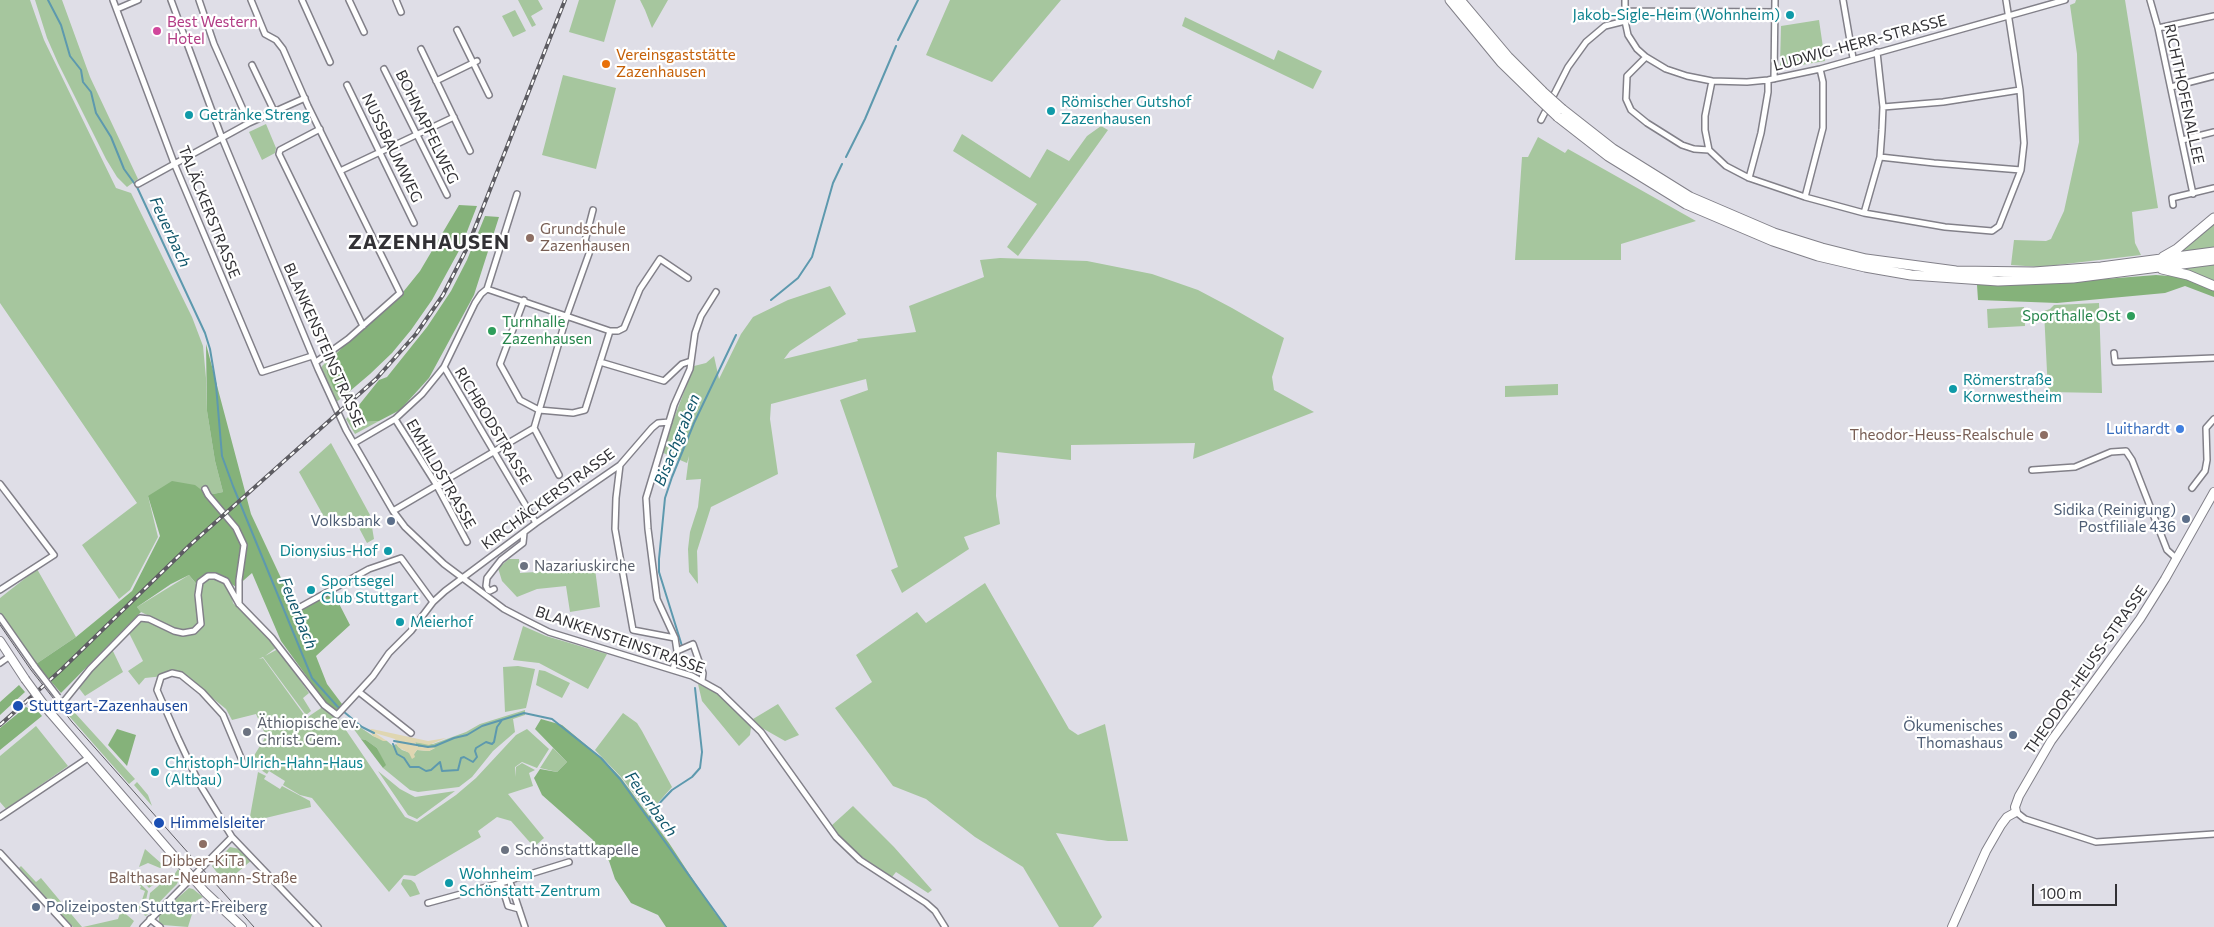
<!DOCTYPE html>
<html>
<head>
<meta charset="utf-8">
<style>
  body { margin:0 }
  #map { position:relative; width:2214px; height:927px; overflow:hidden; background:#dfdee7; font-family:Commissioner,sans-serif }
  canvas { display:block }
  .scale { position:absolute; left:2032px; top:884px; width:85px; height:22px; box-sizing:border-box; border:2px solid #323135; border-top:0; padding-left:6px; font-size:15px; line-height:18px; white-space:nowrap; color:#323135; -webkit-text-stroke:4px #fff; paint-order:stroke }
</style>
</head>
<body>
<div id="map">
<canvas width="2214" height="927"></canvas>
<div class="scale">100 m</div>
</div>
<script>
const c = document.querySelector('canvas').getContext('2d');
c.lineJoin = 'round';
function fillPath(path, color) { c.fillStyle = color; c.fill(path, 'evenodd'); }
const toPath = rows => new Path2D(rows.map(r => 'M' + r).join(''));
function strokePath(path, color, width, dash) { c.strokeStyle = color; c.lineWidth = width; c.lineCap = dash ? 'butt' : 'round'; c.setLineDash(dash || []); c.stroke(path); }
function label(font, color, halo, rows, align = 'center') {
  c.font = font + ' Commissioner,sans-serif'; c.lineWidth = 4.5; c.setLineDash([]); c.textBaseline = 'middle'; c.strokeStyle = halo; c.fillStyle = color; for (const [text, x, y, turn = 0] of rows) {
    c.save(); c.translate(x, y); c.rotate((+turn || 0) * Math.PI / 180); c.textAlign = isNaN(turn) ? turn : align; if (halo) c.strokeText(text, 0, 0); c.fillText(text, 0, 0); c.restore();
  }
}
const green = toPath([
  [0,0,30,0,44,40,116,188,131,193,192,317,203,346,206,378,207,411,215,461,223,492,208,495,148,496,158,537,130,590,119,599,82,545,137,503,0,303],
  [35,0,62,0,90,77,138,179,127,187,117,177,106,159,58,63,47,38],
  [518,0,538,0,543,9,531,16,536,25,532,27],
  [579,0,616,0,604,42,569,32],
  [640,0,668,0,652,28,645,10],
  [950,0,1061,0,992,82,926,55],
  [2076,0,2125,0,2158,208,2132,212,2135,243,2141,255,2040,267,2011,265,2014,240,2046,241,2051,239,2064,211,2079,142,2077,54,2070,5,2075,3],
  [515,10,526,31,513,37,502,16],
  [1185,17,1274,60,1278,50,1322,71,1313,89,1182,26],
  [1819,20,1825,61,1783,68,1780,65,1781,26],
  [563,75,616,88,596,169,542,155],
  [266,124,276,148,275,153,262,160,249,132],
  [1101,126,1108,130,1018,256,1007,247,1037,204,953,151,962,134,1030,178,1047,149,1069,161,1087,136],
  [1538,137,1565,153,1568,149,1696,221,1621,244,1621,260,1515,260,1522,157,1528,157],
  [2214,221,2214,247,2174,254],
  [1000,258,1087,261,1152,274,1198,290,1232,308,1284,338,1272,377,1274,390,1314,412,1193,459,1195,443,1071,445,1071,460,997,452,996,496,1000,524,964,537,969,549,902,593,891,570,898,567,840,400,868,390,866,379,771,404,770,419,778,474,711,507,697,551,698,584,689,572,688,549,690,532,698,507,701,479,686,480,689,456,687,463,661,452,694,366,706,363,714,356,719,379,741,334,753,317,788,300,830,286,846,314,790,351,784,359,858,341,857,339,916,332,909,306,984,277,980,260],
  [2214,264,2214,282,2183,269],
  [2099,303,2102,393,2048,392,2044,311,2050,309,2054,305],
  [2024,307,2025,326,1988,328,1987,309],
  [345,344,333,358,335,391,343,397,335,403,321,371,322,366],
  [1558,384,1558,395,1505,397,1505,386],
  [355,410,363,422,379,421,355,434,346,419],
  [331,443,370,515,374,539,367,543,351,513,328,524,299,472],
  [509,559,519,559,520,573,567,570,568,573,595,569,600,607,570,612,566,586,537,589,517,597,502,581,498,568],
  [37,569,76,637,36,664,0,614,0,598],
  [189,575,197,585,195,594,199,623,193,629,185,630,172,627,141,612,137,607],
  [208,578,218,578,225,582,231,592,233,603,277,647,265,656,278,649,309,693,303,698,311,711,306,715,263,657,259,659,263,658,305,716,292,725,293,727,324,706,337,717,405,817,417,822,456,795,476,778,516,735,527,729,549,749,537,768,522,762,515,767,515,777,516,767,522,763,535,770,529,773,533,786,508,794,544,838,534,847,511,821,497,817,478,831,481,837,415,876,404,875,389,892,312,798,300,795,283,785,285,781,269,771,267,774,255,766,252,759,266,736,256,714,232,720,226,709,183,674,145,678,139,685,128,671,143,661,128,631,140,620,146,620,172,632,189,635,199,630,202,623,199,595,202,583],
  [985,583,1069,729,1078,735,1105,724,1128,841,1108,841,1056,833,1102,917,1093,927,1059,927,1023,867,975,837,926,799,893,786,835,708,872,682,856,655,917,612,926,623],
  [523,626,546,636,607,654,588,689,539,663,513,660],
  [112,649,123,672,85,696,78,687],
  [518,666,535,669,526,708,505,712,503,667],
  [539,670,545,671,570,683,562,698,536,685],
  [698,684,722,696,751,727,750,735,739,746,702,701],
  [65,702,135,779,129,784,61,707],
  [778,704,799,735,785,741,762,728,753,719],
  [525,710,525,715,513,719,515,732,493,751,472,777,459,787,418,792,410,790,383,768,385,765,377,748,366,740,361,739,345,717,373,736,387,741,393,746,396,744,402,750,414,754,417,750,429,751,435,748,418,747,415,742,433,744,466,732,480,724],
  [623,713,637,723,642,731,672,787,657,804,650,815,622,778,595,750],
  [36,726,68,766,6,809,0,802,0,756],
  [553,748,567,762,557,772,540,768],
  [378,771,400,789,415,797,455,791,417,819,408,815],
  [258,772,266,776,264,779,280,789,282,786,310,801,311,807,249,822],
  [137,782,148,795,152,806,134,785],
  [853,806,894,847,932,890,928,893,896,872,892,877,862,857,838,835,831,826],
  [230,847,244,850,253,859,225,883,212,866],
  [145,849,162,864,162,867,160,868,148,863,139,867],
  [21,866,36,882,41,878,82,927,73,927,19,868],
  [178,869,181,873,177,884,146,916,144,915,147,911,150,893,171,875,174,875],
  [138,871,152,878,160,875,162,878,149,888,136,874],
  [134,878,148,891,144,909,141,913,134,907,135,905,140,906,145,891,140,889,141,886,132,883],
  [403,879,411,880,415,883,420,894,410,897,401,884],
  [189,888,193,889,203,897,196,901,188,927,163,925,159,923,159,914],
  [121,910,134,921,130,927,83,927,118,919]
]);
const forest = toPath([
  [459,205,477,206,461,247,432,300,411,330,392,353,370,374,343,397,335,391,327,372,333,358,345,344,395,302,420,271],
  [485,216,499,217,474,295,429,378,400,410,379,421,363,422,355,410,379,380,387,377,427,327,451,291,467,260],
  [2156,275,2183,277,2214,289,2214,297,2185,286,2165,293,2057,303,1978,300,1977,285,2067,282],
  [206,344,251,514,296,610,332,590,350,625,316,656,327,684,342,704,337,710,329,707,281,641,252,573,236,587,215,573,203,579,199,587,189,575,171,584,137,607,141,612,61,693,36,664,76,637,132,591,160,536,148,496,172,481,195,485,208,495,223,492,215,461,207,411],
  [19,685,25,692,0,715,0,702],
  [26,707,30,709,34,707,42,716,0,750,0,728],
  [541,719,562,725,603,759,621,778,669,843,715,913,727,927,666,927,658,915,631,903,615,879,609,861,592,846,593,840,542,795,534,778,540,769,557,772,567,762,535,729],
  [117,729,136,735,127,766,108,745],
  [361,739,366,740,377,748,386,765,383,768]
]);
const sand = toPath([
  [372,729,428,741,446,738,429,745,415,742,418,747,435,748,429,751,417,750,414,754,415,757,412,759,409,753,398,747,395,739,375,733,387,741,383,741,373,736,369,730]
]);
const stream = toPath([
  [48,0,61,25,70,56,81,70,83,82,91,92,96,113,111,137,124,169,137,187,205,333,210,349,216,385,222,456,233,486,312,678,337,706,362,727,374,733],
  [898,40,918,0],
  [846,157,865,119,896,46],
  [771,300,798,278,812,257,833,183,842,164],
  [682,646,659,572,659,559,665,498,672,477,694,423,736,335],
  [394,741,428,747,435,746,454,738,467,735,482,726,524,713,552,719,601,758,620,779,726,927],
  [393,744,397,754,404,758,410,767,419,767,426,771,431,770,440,762,442,771,458,770,461,758,464,757,473,762,477,757,475,751,476,748,486,742,492,744,494,742,497,727,502,720],
  [649,820,652,811,672,790,692,777,700,768,702,752,695,688]
]);
const street = toPath([
  [113,0,174,163,262,372,312,356],
  [171,0,222,138,318,369,346,430,393,511,405,527,444,564,504,609,525,620,549,632,692,676,719,691,761,732,836,837,860,860,926,903,935,911,945,927],
  [199,0,214,44,249,123],
  [251,0,265,34,276,40,283,49,308,106,400,293,348,339,316,362],
  [302,0,330,62],
  [349,0,364,32],
  [396,0,401,12],
  [1625,0,1625,21,1628,35,1637,49,1646,57,1666,69,1687,76,1712,81,1747,82,1768,80,1820,69,2065,0],
  [1843,0,1853,58],
  [2150,0,2158,28,2193,194],
  [117,9,138,0],
  [1624,11,1775,12],
  [2158,28,2214,16],
  [457,30,489,95],
  [421,49,470,151],
  [1646,57,1627,76,1626,99,1631,110,1647,123,1682,145,1694,149,1709,150],
  [252,65,274,111],
  [384,69,447,195],
  [1774,79,1775,0],
  [436,81,477,61],
  [1712,81,1705,116,1705,130,1709,150,1726,166,1749,178,1805,197,1864,213,1945,227,1992,231,1999,226,2021,170,2024,143,2020,90,2006,0],
  [347,85,414,223],
  [2171,87,2214,76],
  [1883,107,1943,102,2020,90],
  [1541,120,1568,67,1586,42,1605,26,1625,21],
  [320,129,280,150,279,154,363,326],
  [2182,140,2214,132],
  [1880,157,1934,163,2021,170],
  [340,171,454,117],
  [1749,178,1761,133,1768,92,1768,80],
  [138,184,249,123,305,98],
  [1805,197,1823,128,1823,82,1820,69],
  [2173,205,2172,198,2214,188],
  [1864,213,1880,157,1882,130,1883,107,1877,52],
  [487,289,610,331,618,331,624,328,640,289,660,259,688,278],
  [487,289,517,194],
  [524,300,500,364,520,400,539,410,573,413,585,410,610,331],
  [2114,353,2115,362,2214,358],
  [600,362,664,381,682,364,691,361],
  [444,367,536,523],
  [395,419,436,484,467,542],
  [354,443,395,419,422,394,444,367,475,303,481,294,487,289],
  [620,465,616,498,615,529,633,630,675,638],
  [2032,470,2075,467,2111,452,2126,451,2132,460,2167,550,2177,559],
  [559,475,534,428,567,315,591,248,585,241,593,210],
  [0,484,54,555,0,590],
  [2192,488,2205,471,2207,460,2206,428,2214,419],
  [205,489,208,495,236,528,244,545,239,580,239,604],
  [393,511,534,428],
  [494,589,490,591,488,590,486,586,487,578,501,560,523,543,524,533],
  [295,610,369,569,401,558,433,602],
  [0,617,35,667],
  [677,651,693,644,703,673,702,681],
  [0,663,10,656],
  [673,670,677,651,675,638,657,599,648,529,646,498,674,405,690,369,695,333,701,316,716,292],
  [359,692,411,733],
  [49,713,65,700,90,669,140,618,149,619,174,631,183,633,194,631,201,624,198,595,200,582,208,576,215,576,226,581,239,604,272,638,324,705,337,715,373,676,389,653,411,631,433,602,445,591,536,523,620,465,652,428,658,423,669,422],
  [2016,812,2025,819,2096,842,2214,834],
  [0,817,88,758],
  [232,837,199,783,178,738,157,690,161,677,172,673,181,675,202,692,223,715,244,765],
  [0,853,68,927],
  [510,882,525,927],
  [428,903,501,883],
  [519,909,508,906,501,883,569,862],
  [150,919,160,927],
  [143,927,232,837,318,927]
]);
const secondary = toPath([
  [0,641,25,679],
  [47,709,205,892,242,927],
  [1952,927,1986,851,2001,825,2007,817,2016,812,2015,807,2019,796,2051,741,2140,619,2165,579,2214,492]
]);
const highway = toPath([
  [1450,0,1501,62,1538,98],
  [1460,0,1508,57,1542,91],
  [1562,109,1613,149,1690,197,1774,233,1822,248,1866,259,1956,271,2034,272,2101,267,2214,252],
  [1558,117,1608,156,1686,204,1773,241,1818,256,1865,267,1911,275,1998,281,2073,278,2214,260],
  [2163,257,2177,249,2214,218],
  [2162,269,2188,275,2214,286]
]);
const tram = toPath([
  [0,625,31,670,72,722,254,927]
]);
const rail = toPath([
  [0,725,61,670,190,545,376,379,416,334,443,295,467,248,565,0]
]);
const streetBridge = toPath([
  [35,667,58,697]
]);
const secondaryBridge = toPath([
  [25,679,47,709]
]);
const highwayBridge = toPath([
  [1542,91,1562,109],
  [1538,98,1558,117]
]);
const markers = [
  [1790,15,5,"#0f9aa8"],
  [157,31,5,"#d1479c"],
  [606,64,5,"#e8710a"],
  [1051,111,5,"#0f9aa8"],
  [189,115,5,"#0f9aa8"],
  [530,238,5,"#8d6e63"],
  [2131,316,5,"#2e9e5b"],
  [492,331,5,"#2e9e5b"],
  [1953,389,5,"#0f9aa8"],
  [2180,429,5,"#3f7fe0"],
  [2044,435,5,"#8d6e63"],
  [2186,519,5,"#5c6f8a"],
  [391,521,5,"#5c6f8a"],
  [388,551,5,"#0f9aa8"],
  [524,566,5,"#6b7280"],
  [311,590,5,"#0f9aa8"],
  [400,622,5,"#0f9aa8"],
  [18,706,6,"#1a4fb4"],
  [247,732,5,"#6b7280"],
  [2013,735,5,"#5c6f8a"],
  [155,772,5,"#0f9aa8"],
  [159,823,6,"#1a4fb4"],
  [203,844,5,"#8d6e63"],
  [505,850,5,"#6b7280"],
  [449,883,5,"#0f9aa8"],
  [36,907,5,"#5c6f8a"]
];
const cultureNames = [
  ["Jakob-Sigle-Heim (Wohnheim)",1780,15,"right"],
  ["Römischer Gutshof",1061,102],
  ["Zazenhausen",1061,119],
  ["Getränke Streng",199,115],
  ["Römerstraße",1963,380],
  ["Kornwestheim",1963,397],
  ["Dionysius-Hof",378,551,"right"],
  ["Sportsegel",321,581],
  ["Club Stuttgart",321,598],
  ["Meierhof",410,622],
  ["Christoph-Ulrich-Hahn-Haus",165,763],
  ["(Altbau)",165,780],
  ["Wohnheim",459,874],
  ["Schönstatt-Zentrum",459,891]
];
const hotelNames = [
  ["Best Western",167,22],
  ["Hotel",167,39]
];
const streetNames = [
  ["LUDWIG-HERR-STRASSE",1860,43,-15],
  ["RICHTHOFENALLEE",2184,94,78],
  ["BOHNAPFELWEG",427,127,64],
  ["NUSSBAUMWEG",392,148,64],
  ["TALÄCKERSTRASSE",209,212,68],
  ["BLANKENSTEINSTRASSE",324,345,66],
  ["RICHBODSTRASSE",493,426,59],
  ["EMHILDSTRASSE",441,474,60],
  ["KIRCHÄCKERSTRASSE",548,499,-36],
  ["BLANKENSTEINSTRASSE",620,640,19],
  ["THEODOR-HEUSS-STRASSE",2086,670,-55]
];
const foodNames = [
  ["Vereinsgaststätte",616,55],
  ["Zazenhausen",616,72]
];
const educationNames = [
  ["Grundschule",540,229],
  ["Zazenhausen",540,246],
  ["Theodor-Heuss-Realschule",2034,435,"right"],
  ["Dibber-KiTa",203,861,"center"],
  ["Balthasar-Neumann-Straße",203,878,"center"]
];
const leisureNames = [
  ["Sporthalle Ost",2121,316],
  ["Turnhalle",502,322,"left"],
  ["Zazenhausen",502,339,"left"]
];
const shopNames = [
  ["Luithardt",2170,429]
];
const serviceNames = [
  ["Sidika (Reinigung)",2176,510],
  ["Postfiliale 436",2176,527],
  ["Volksbank",381,521],
  ["Ökumenisches",2003,726],
  ["Thomashaus",2003,743],
  ["Polizeiposten Stuttgart-Freiberg",46,907,"left"]
];
const worshipNames = [
  ["Nazariuskirche",534,566],
  ["Äthiopische ev.",257,723],
  ["Christ. Gem.",257,740],
  ["Schönstattkapelle",515,850]
];
const transitNames = [
  ["Stuttgart-Zazenhausen",29,706],
  ["Himmelsleiter",170,823]
];
const waterNames = [
  ["Feuerbach",170,232,65],
  ["Bisachgraben",677,440,-68],
  ["Feuerbach",298,613,68],
  ["Feuerbach",651,804,54]
];
const districtNames = [
  ["ZAZENHAUSEN",429,242]
];
fillPath(green, '#a6c69e');
fillPath(forest, '#85b27a');
fillPath(sand, '#dfd6b1');
strokePath(stream, '#5d99ae', 2);
strokePath(street, '#828089', 8);
strokePath(secondary, '#828089', 10);
strokePath(highway, '#828089', 11);
strokePath(street, '#fff', 5);
strokePath(secondary, '#fff', 8);
strokePath(highway, '#fff', 9);
strokePath(tram, '#5d5c62', 1);
strokePath(rail, '#5d5c62', 4);
strokePath(rail, '#fff', 2, [5.5]);
strokePath(streetBridge, '#828089', 8, []);
strokePath(secondaryBridge, '#828089', 10, []);
strokePath(highwayBridge, '#828089', 11, []);
strokePath(streetBridge, '#fff', 5);
strokePath(secondaryBridge, '#fff', 8);
strokePath(highwayBridge, '#fff', 9);
for (const [x, y, r, color] of markers) { const dot = new Path2D(); dot.arc(x, y, r, 0, 2 * Math.PI); c.fillStyle = color; c.fill(dot); strokePath(dot, '#fff', 2); }
label('15px', '#0d838f', '#fff', cultureNames, 'left');
label('15px', '#b23c85', '#fff', hotelNames, 'left');
label('15px', '#323135', '#fff', streetNames);
label('15px', '#c56008', '#fff', foodNames, 'left');
label('15px', '#785e54', '#fff', educationNames, 'left');
label('15px', '#27864d', '#fff', leisureNames, 'right');
label('15px', '#366cbe', '#fff', shopNames, 'right');
label('15px', '#4e5e75', '#fff', serviceNames, 'right');
label('15px', '#5b616d', '#fff', worshipNames, 'left');
label('15px', '#164399', '#fff', transitNames, 'left');
label('italic 16px', '#10566b', '#fff', waterNames);
c.letterSpacing = '1px';
label('bold 20px', '#323135', '#fff', districtNames);
c.letterSpacing = '0px';
</script>
</body>
</html>
